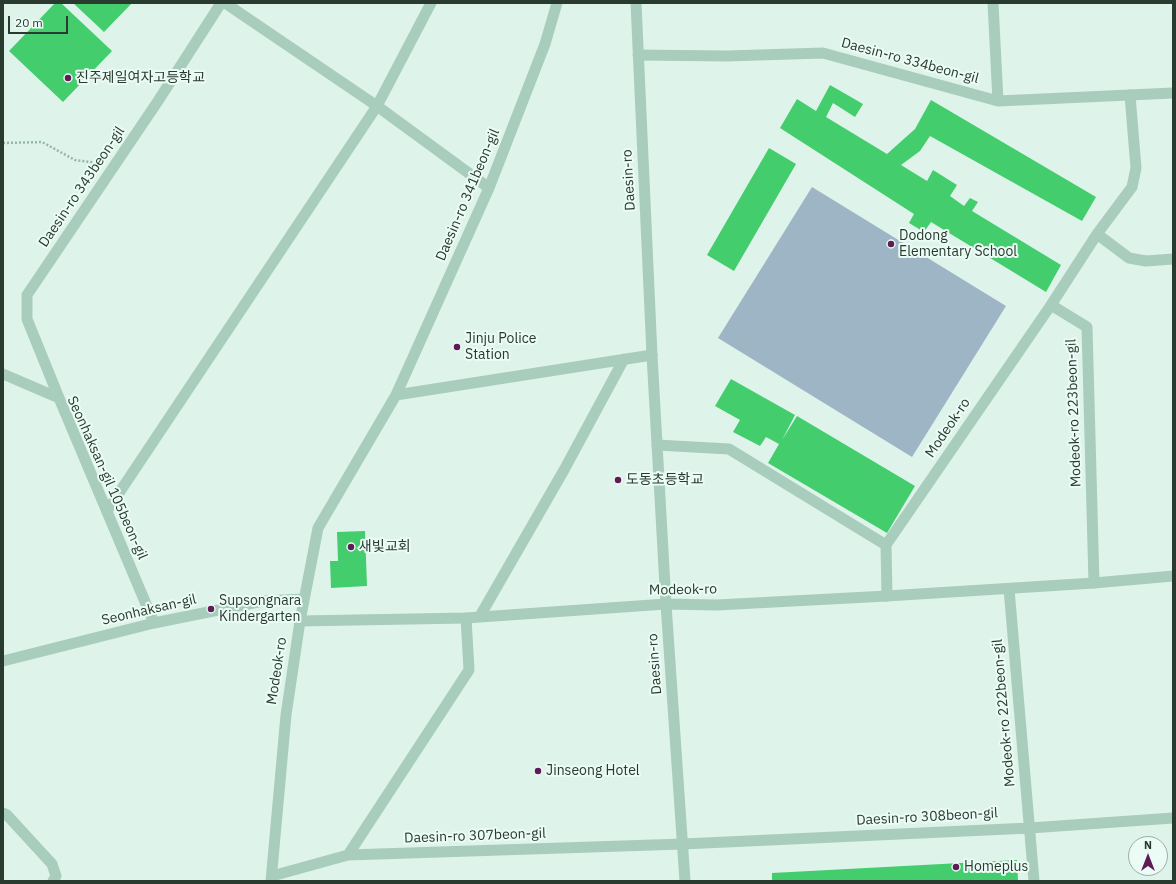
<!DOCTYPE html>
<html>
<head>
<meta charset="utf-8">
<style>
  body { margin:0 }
  #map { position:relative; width:1176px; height:884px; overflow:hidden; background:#def4eb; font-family:"IBM Plex Sans",sans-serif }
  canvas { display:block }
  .frame { position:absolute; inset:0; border:4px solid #293a2f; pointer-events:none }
  .north { position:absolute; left:1128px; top:836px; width:40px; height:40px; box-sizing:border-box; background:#ebfbf5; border:1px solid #9daea6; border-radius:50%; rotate:0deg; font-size:11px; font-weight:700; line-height:16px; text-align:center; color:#293a2f }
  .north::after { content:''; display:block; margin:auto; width:14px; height:18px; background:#5f1b56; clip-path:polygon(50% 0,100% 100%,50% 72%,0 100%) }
  .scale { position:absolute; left:8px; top:16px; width:60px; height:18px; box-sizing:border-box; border:2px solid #293a2f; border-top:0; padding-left:5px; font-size:12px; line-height:14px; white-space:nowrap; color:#293a2f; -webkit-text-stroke:3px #ebfbf5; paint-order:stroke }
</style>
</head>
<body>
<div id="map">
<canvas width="1176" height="884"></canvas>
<div class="frame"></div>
<div class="north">N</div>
<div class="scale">20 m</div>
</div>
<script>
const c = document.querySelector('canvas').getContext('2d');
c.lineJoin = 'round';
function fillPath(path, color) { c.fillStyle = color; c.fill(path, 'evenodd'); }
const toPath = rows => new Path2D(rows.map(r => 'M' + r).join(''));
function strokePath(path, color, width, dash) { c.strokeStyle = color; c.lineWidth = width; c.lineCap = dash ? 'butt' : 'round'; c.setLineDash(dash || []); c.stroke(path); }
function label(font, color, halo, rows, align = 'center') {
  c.font = font + ' "IBM Plex Sans","Noto Sans KR",sans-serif'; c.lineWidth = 4; c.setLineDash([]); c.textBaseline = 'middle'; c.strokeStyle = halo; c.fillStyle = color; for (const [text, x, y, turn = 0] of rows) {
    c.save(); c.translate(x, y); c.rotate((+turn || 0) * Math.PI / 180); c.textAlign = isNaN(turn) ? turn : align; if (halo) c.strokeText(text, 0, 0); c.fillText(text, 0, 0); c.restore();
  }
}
const green = toPath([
  [812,187,1006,306,912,457,718,338]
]);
const building = toPath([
  [55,3,61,3,112,51,63,102,9,51],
  [73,3,132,3,104,32],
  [830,85,863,104,855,117,833,103,826,117,887,154,915,129,931,100,1096,197,1082,221,930,136,920,151,901,165,927,181,933,170,957,185,950,196,964,206,970,198,978,202,972,211,1061,265,1046,292,931,222,924,232,909,223,914,214,780,128,797,99,816,111],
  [769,148,796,164,734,271,707,255],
  [731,379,795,415,782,440,797,416,915,486,887,533,768,463,779,444,766,437,760,446,733,432,740,420,715,406],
  [365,531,367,586,331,588,330,561,338,561,337,532],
  [1017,860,1018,881,772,881,772,873]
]);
const path = toPath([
  [3,143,42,142,75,160,98,163]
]);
const service = toPath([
  [1097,234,1129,258,1146,261,1173,259],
  [1051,305,1087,327,1094,583],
  [657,445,729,449,886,545],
  [887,596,886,545,1051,305,1097,234,1132,187,1136,168,1130,95]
]);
const minor = toPath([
  [225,3,377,106,489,188],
  [993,3,998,101],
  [638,55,727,56,823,53,998,101,1173,93],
  [3,374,59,398],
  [396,395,652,355],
  [107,511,377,106,431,3],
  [1009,589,1034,881],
  [480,616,564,470,624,359],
  [300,621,318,528,396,395,489,188,545,44,557,3],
  [154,623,59,398,27,319,27,295,158,101,221,3],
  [3,661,154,623,263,601,304,599],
  [3,813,7,815,52,864,56,876,53,881],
  [348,855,469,670,466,618],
  [272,876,348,855,683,844,1030,828,1173,818]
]);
const tertiary = toPath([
  [636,3,652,355,666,604,685,881],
  [271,881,286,715,300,621,466,618,666,604,717,605,887,596,1094,583,1173,576]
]);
const markers = [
  [68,78,4,"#5f1b56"],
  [891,244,4,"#5f1b56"],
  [457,347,4,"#5f1b56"],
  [618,480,4,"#5f1b56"],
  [351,547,4,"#5f1b56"],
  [211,609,4,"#5f1b56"],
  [538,771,4,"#5f1b56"],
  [956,867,4,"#5f1b56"]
];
const streetNames = [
  ["Daesin-ro 334beon-gil",910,61,15],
  ["Daesin-ro",629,180,-93],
  ["Daesin-ro 343beon-gil",82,187,-56],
  ["Daesin-ro 341beon-gil",468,195,-67],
  ["Modeok-ro 223beon-gil",1074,413,-92],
  ["Modeok-ro",948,428,-56],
  ["Seonhaksan-gil 105beon-gil",107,478,66],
  ["Modeok-ro",683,590,-1],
  ["Seonhaksan-gil",149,610,-13],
  ["Daesin-ro",655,664,-94],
  ["Modeok-ro",277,671,-81],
  ["Modeok-ro 222beon-gil",1004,713,-95],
  ["Daesin-ro 308beon-gil",927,817,-3],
  ["Daesin-ro 307beon-gil",475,836,-2]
];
const poiNames = [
  ["진주제일여자고등학교",76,78],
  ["Dodong",899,236],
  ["Elementary School",899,252],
  ["Jinju Police",465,339],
  ["Station",465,355],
  ["도동초등학교",626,480],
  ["새빛교회",359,547],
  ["Supsongnara",219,601],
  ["Kindergarten",219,617],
  ["Jinseong Hotel",546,771],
  ["Homeplus",964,867]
];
fillPath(green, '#9db5c5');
fillPath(building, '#43cd6d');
strokePath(path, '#93b9a6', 2.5, [2, 2]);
strokePath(service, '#a9cdbc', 11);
strokePath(minor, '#a9cdbc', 11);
strokePath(tertiary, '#a9cdbc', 11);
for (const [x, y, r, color] of markers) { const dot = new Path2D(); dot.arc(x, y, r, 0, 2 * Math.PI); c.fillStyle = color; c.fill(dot); strokePath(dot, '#ebfbf5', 1.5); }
label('14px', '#293a2f', '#ebfbf5', streetNames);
label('14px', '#293a2f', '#ebfbf5', poiNames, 'left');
</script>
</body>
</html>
